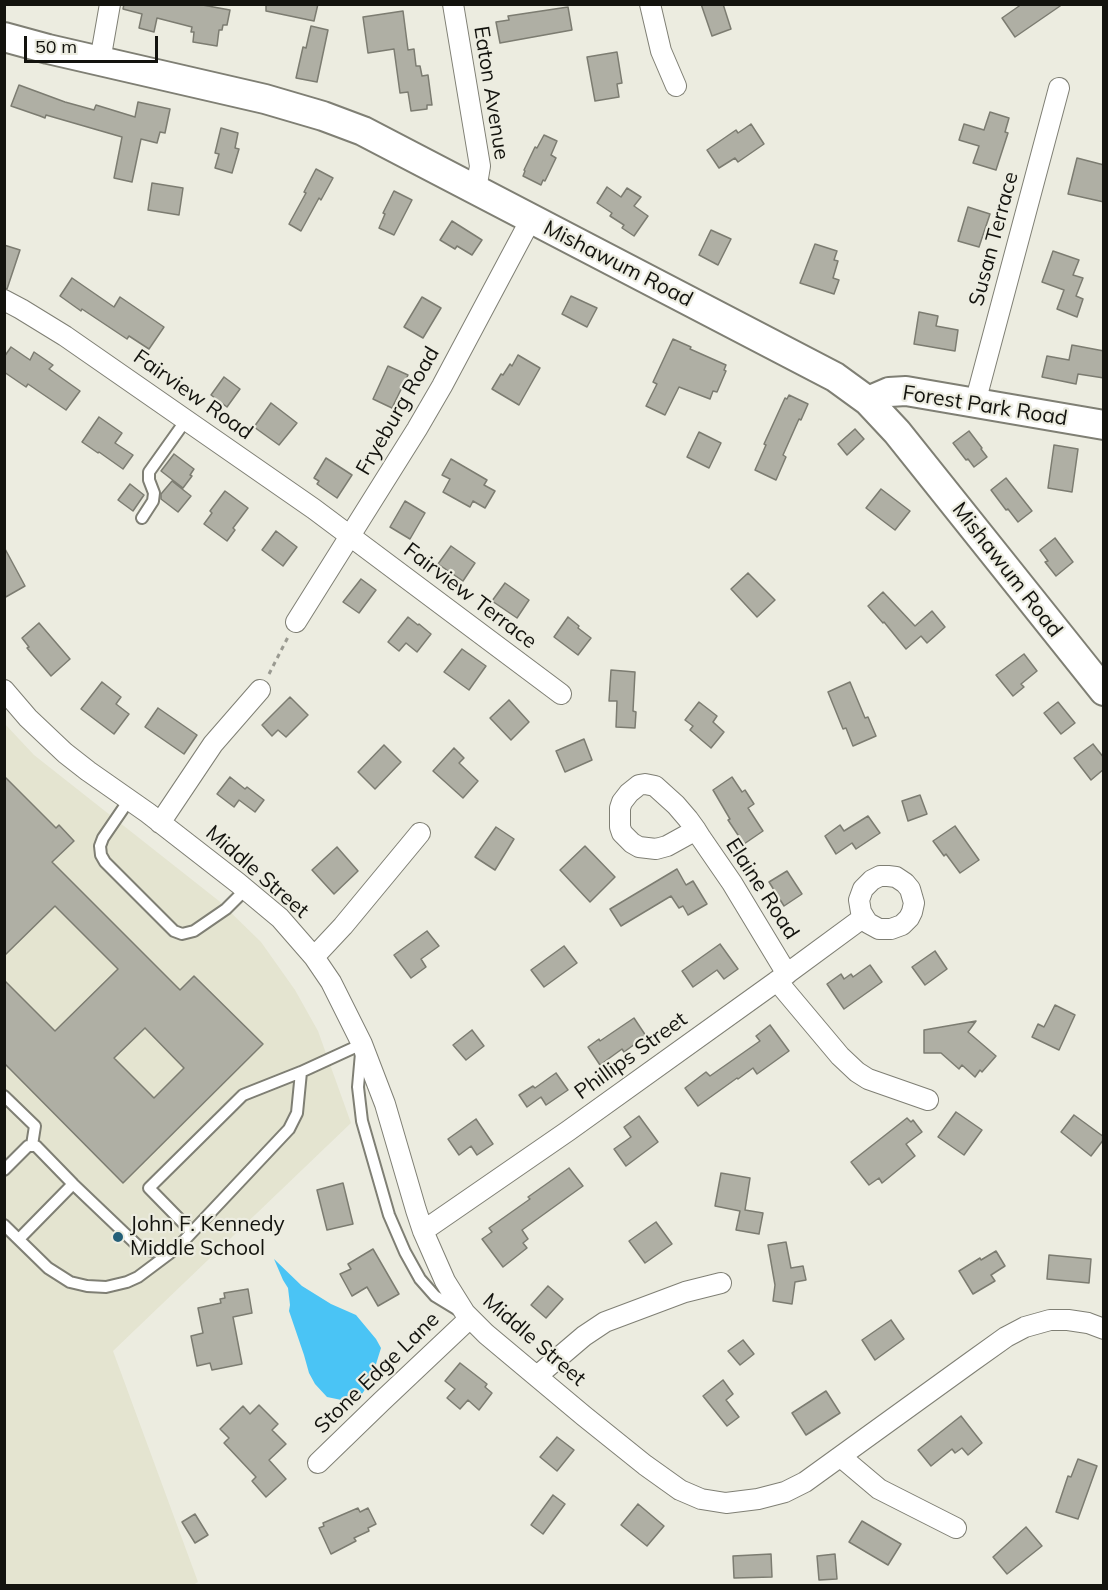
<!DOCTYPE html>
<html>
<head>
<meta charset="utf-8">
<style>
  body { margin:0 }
  #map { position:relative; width:1108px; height:1590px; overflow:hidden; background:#ecece0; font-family:Mulish,sans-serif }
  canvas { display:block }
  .frame { position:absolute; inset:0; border:6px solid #13130e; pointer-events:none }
  .scale { position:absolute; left:24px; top:36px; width:134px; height:27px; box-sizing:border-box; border:3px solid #13130e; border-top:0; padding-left:8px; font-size:18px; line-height:21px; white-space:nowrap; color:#13130e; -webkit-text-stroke:4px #ecece0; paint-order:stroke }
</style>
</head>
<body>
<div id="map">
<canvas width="1108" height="1590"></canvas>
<div class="frame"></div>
<div class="scale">50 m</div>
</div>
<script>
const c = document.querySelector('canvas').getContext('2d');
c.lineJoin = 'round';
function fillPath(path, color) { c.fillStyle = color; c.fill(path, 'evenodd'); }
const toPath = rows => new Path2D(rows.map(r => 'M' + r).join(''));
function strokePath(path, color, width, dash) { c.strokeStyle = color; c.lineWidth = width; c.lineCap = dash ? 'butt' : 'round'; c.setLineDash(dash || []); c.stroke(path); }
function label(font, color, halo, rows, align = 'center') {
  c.font = font + ' Mulish,sans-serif'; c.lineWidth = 4.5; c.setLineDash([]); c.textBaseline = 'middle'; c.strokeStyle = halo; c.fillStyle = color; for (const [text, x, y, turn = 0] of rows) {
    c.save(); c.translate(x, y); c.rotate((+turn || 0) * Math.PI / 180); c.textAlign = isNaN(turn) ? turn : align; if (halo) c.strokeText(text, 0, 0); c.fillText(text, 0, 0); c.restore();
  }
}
const built = toPath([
  [4,723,34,755,219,901,261,942,295,990,318,1031,351,1123,113,1351,198,1582,193,1585,5,1585]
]);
const water = toPath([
  [274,1259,302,1286,331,1304,356,1315,376,1339,381,1348,372,1377,366,1388,356,1403,327,1397,315,1384,309,1373,304,1355,289,1311,290,1305,288,1288,283,1280]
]);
const building = toPath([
  [124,4,197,4,230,10,227,25,223,25,222,30,219,30,217,46,193,42,194,32,191,32,192,27,157,18,154,32,139,28,142,14,123,9,124,4],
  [266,4,318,4,314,21,266,11,266,4],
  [701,4,723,4,731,29,712,36,701,4],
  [1022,4,1063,4,1015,37,1002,18,1022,4],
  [568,7,572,30,500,43,496,22,509,20,508,16,568,7],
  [403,11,408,50,414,49,416,66,420,66,422,76,428,75,432,105,427,105,427,109,411,111,408,92,400,93,394,49,368,53,363,17,403,11],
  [311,26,328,30,317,82,296,78,303,47,306,48,311,26],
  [617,52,622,83,617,84,619,97,595,101,587,57,617,52],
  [19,85,65,102,94,110,96,105,135,117,138,102,170,109,165,133,160,132,157,143,141,139,132,182,114,178,122,137,46,115,45,118,40,116,11,106,19,85],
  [990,112,1009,118,1005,132,1008,133,996,170,973,163,979,146,959,140,964,124,984,130,990,112],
  [751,124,764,144,738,162,735,158,719,168,707,150,736,130,738,133,751,124],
  [221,128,238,133,235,148,239,149,232,173,215,168,219,154,215,153,221,128],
  [544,135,557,141,551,155,556,158,545,181,543,180,541,185,523,176,525,171,524,170,535,147,537,148,544,135],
  [1077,158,1104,165,1104,202,1068,194,1077,158],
  [316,169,333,178,321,200,319,198,301,231,289,224,306,193,304,192,316,169],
  [152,183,183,188,179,215,148,210,152,183],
  [607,187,621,197,627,188,641,197,634,206,648,216,634,236,622,228,624,225,610,216,612,213,597,203,607,187],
  [394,191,412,200,394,235,379,228,385,214,383,213,394,191],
  [968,207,990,214,979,247,958,241,968,207],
  [452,221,482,240,472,255,457,246,455,249,440,240,452,221],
  [711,230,731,239,718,265,699,255,711,230],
  [815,244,837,251,834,260,838,261,833,278,839,280,834,294,800,283,815,244],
  [4,245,20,250,7,289,4,288,4,245],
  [1053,251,1079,260,1073,275,1083,278,1076,296,1083,299,1077,317,1057,309,1064,290,1042,282,1053,251],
  [72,278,114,307,120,297,164,327,149,349,129,336,127,339,82,309,81,311,60,296,72,278],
  [571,296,597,308,587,327,562,314,571,296],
  [422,297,441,308,423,338,404,327,422,297],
  [919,312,938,316,936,326,958,330,955,351,914,344,919,312],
  [673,339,691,347,690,349,726,365,724,370,726,371,717,392,713,391,710,399,679,387,665,415,646,406,657,384,653,382,673,339],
  [1072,345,1104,351,1104,378,1078,374,1076,384,1042,377,1047,356,1069,360,1072,345],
  [11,347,30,360,34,352,53,365,49,369,80,391,66,410,28,384,26,387,4,372,4,357,11,347],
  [518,355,540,368,519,405,492,389,501,374,503,375,510,364,512,366,518,355],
  [388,366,408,375,392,408,373,399,388,366],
  [224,377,240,389,227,407,211,395,224,377],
  [789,395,808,404,801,420,799,419,783,455,786,457,776,480,755,470,766,445,764,444,785,398,787,399,789,395],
  [271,403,297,423,279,445,254,427,271,403],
  [99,417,122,433,115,443,133,455,123,469,99,452,98,453,82,442,99,417],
  [855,429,864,439,847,455,838,444,855,429],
  [969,431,982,448,981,449,987,457,974,467,968,459,966,460,953,443,969,431],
  [699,432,721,443,709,468,687,457,699,432],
  [1054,445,1078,449,1072,492,1048,488,1054,445],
  [174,454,194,469,190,475,192,476,183,488,161,471,174,454],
  [326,458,352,475,337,498,317,484,319,481,314,478,326,458],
  [451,459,487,480,484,485,495,491,485,508,473,501,470,507,443,492,450,479,442,475,451,459],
  [1006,478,1032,511,1018,522,1008,509,1006,510,991,490,1006,478],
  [172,481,191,496,178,512,161,499,161,494,172,481],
  [130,484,144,495,133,511,118,500,130,484],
  [881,489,910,511,895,530,866,508,881,489],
  [225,491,248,508,233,528,235,530,227,541,204,524,212,513,210,511,225,491],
  [405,501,425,513,410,539,390,527,405,501],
  [276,531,297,547,283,566,262,550,276,531],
  [1055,538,1073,562,1056,576,1045,562,1048,561,1040,550,1055,538],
  [451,546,475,563,463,581,438,564,451,546],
  [4,547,25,586,4,598,4,547],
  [748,573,775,600,757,617,731,589,748,573],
  [361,579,376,590,359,613,343,602,361,579],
  [505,583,529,600,517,618,492,601,505,583],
  [883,592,915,626,932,611,945,627,927,643,921,636,906,649,884,622,883,623,868,606,883,592],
  [408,617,418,625,419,624,431,634,417,652,406,643,399,651,388,642,408,617],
  [568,617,579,626,578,628,591,638,578,655,554,637,568,617],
  [39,623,70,659,51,676,27,648,29,647,22,638,39,623],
  [462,649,486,666,469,690,444,672,462,649],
  [1024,654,1037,671,1021,684,1024,687,1013,696,996,675,1024,654],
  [611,670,635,672,633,711,636,712,635,728,616,727,617,701,609,701,611,670],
  [102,682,121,697,116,704,129,714,114,734,81,709,102,682],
  [850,682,865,718,868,717,876,736,853,746,846,728,843,729,828,692,850,682],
  [290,697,308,715,286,737,278,730,272,736,262,725,290,697],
  [509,700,529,722,511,740,490,718,509,700],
  [699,702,717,716,713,722,724,732,711,748,690,730,693,726,685,720,699,702],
  [1058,702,1075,723,1061,734,1044,713,1058,702],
  [158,708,197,735,184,754,145,727,158,708],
  [584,739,592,760,565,772,556,751,584,739],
  [1093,744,1104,758,1104,769,1091,780,1074,758,1093,744],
  [384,745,401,762,375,789,358,772,384,745],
  [454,748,464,758,459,763,478,781,463,798,433,771,454,748],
  [4,776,56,828,59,825,74,841,52,862,180,990,194,976,263,1044,123,1183,4,1063,4,980,55,1031,118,969,55,906,4,956,4,776],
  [145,1028,184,1068,154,1098,114,1058,145,1028],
  [230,777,245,789,247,787,264,800,255,812,239,800,234,807,217,794,230,777],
  [732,777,742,792,745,790,754,804,748,808,763,831,744,844,728,820,730,819,713,790,732,777],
  [920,795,927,814,908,821,902,801,920,795],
  [868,816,880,833,856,849,852,843,836,854,825,836,840,825,844,831,868,816],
  [955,826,979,860,960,873,946,854,944,856,933,841,955,826],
  [496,827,514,839,495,870,475,857,496,827],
  [585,846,615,877,590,902,560,870,585,846],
  [337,847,358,871,334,894,312,870,337,847],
  [677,869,686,885,693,881,707,904,688,915,683,906,679,908,671,896,621,926,610,909,677,869],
  [787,871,802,894,784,906,769,882,787,871],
  [427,931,439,946,421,959,426,967,411,978,394,955,427,931],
  [720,944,738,969,724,979,717,970,693,987,682,971,720,944],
  [564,946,577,963,544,987,531,970,564,946],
  [935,951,947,969,925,985,912,967,935,951],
  [870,965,882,982,844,1009,827,984,841,974,844,979,851,974,853,977,870,965],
  [1055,1005,1075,1015,1059,1050,1032,1037,1038,1024,1044,1027,1055,1005],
  [634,1018,646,1036,624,1052,622,1049,600,1065,588,1047,599,1039,600,1041,634,1018],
  [976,1021,968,1032,996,1056,982,1072,980,1070,975,1077,962,1065,959,1069,941,1053,924,1053,924,1030,976,1021],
  [770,1025,789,1051,757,1074,753,1068,738,1079,737,1078,698,1106,685,1088,706,1072,710,1076,760,1041,756,1036,770,1025],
  [472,1030,484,1046,466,1060,453,1045,472,1030],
  [556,1073,568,1090,546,1105,541,1097,527,1107,519,1095,533,1086,535,1088,556,1073],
  [956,1112,982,1130,964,1155,938,1137,956,1112],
  [1074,1115,1104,1137,1104,1139,1091,1156,1061,1132,1074,1115],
  [639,1116,658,1142,626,1166,614,1149,631,1137,624,1127,639,1116],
  [907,1118,911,1122,913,1120,922,1132,906,1144,915,1156,882,1183,879,1178,869,1185,851,1162,907,1118],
  [476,1119,493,1144,477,1155,471,1146,459,1155,448,1139,476,1119],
  [569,1168,583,1186,522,1230,528,1239,523,1243,527,1248,503,1267,482,1239,492,1232,489,1228,530,1199,528,1197,569,1168],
  [721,1173,750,1178,745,1210,763,1213,759,1234,736,1230,740,1211,715,1206,721,1173],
  [343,1183,353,1224,327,1230,317,1190,343,1183],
  [656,1222,672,1244,645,1263,629,1241,656,1222],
  [786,1242,791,1268,803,1266,806,1280,795,1282,792,1304,773,1301,775,1285,768,1245,786,1242],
  [373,1249,399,1294,378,1306,367,1287,352,1296,340,1274,351,1269,348,1264,373,1249],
  [996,1251,1005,1266,991,1275,995,1281,973,1294,959,1271,980,1258,981,1260,996,1251],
  [1049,1255,1091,1259,1089,1283,1047,1279,1049,1255],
  [548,1286,563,1299,546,1318,531,1305,548,1286],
  [248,1289,252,1313,233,1317,242,1364,212,1370,210,1363,197,1366,191,1336,203,1333,198,1308,221,1303,220,1299,225,1298,224,1293,248,1289],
  [891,1320,904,1339,875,1360,862,1340,891,1320],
  [743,1340,754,1354,740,1365,728,1351,743,1340],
  [460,1363,487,1384,485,1387,492,1393,479,1410,468,1400,460,1409,447,1398,455,1389,445,1381,460,1363],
  [723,1380,733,1394,726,1400,739,1417,727,1426,703,1396,723,1380],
  [826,1391,840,1413,806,1435,792,1413,826,1391],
  [259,1405,278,1424,272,1430,286,1444,269,1460,286,1479,266,1497,252,1481,256,1477,224,1443,229,1438,220,1429,243,1406,250,1414,259,1405],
  [961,1416,982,1443,968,1455,962,1448,955,1453,952,1449,931,1466,918,1450,961,1416],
  [557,1437,574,1450,557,1471,540,1457,557,1437],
  [1078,1459,1097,1466,1078,1519,1056,1512,1068,1476,1071,1477,1078,1459],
  [553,1495,565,1504,543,1534,531,1525,553,1495],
  [638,1504,664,1526,647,1546,621,1525,638,1504],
  [358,1508,360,1512,368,1508,376,1524,368,1528,369,1531,354,1538,356,1541,331,1554,319,1528,324,1526,323,1523,358,1508],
  [195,1514,208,1535,195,1543,182,1522,195,1514],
  [862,1521,901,1544,888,1565,849,1542,862,1521],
  [1026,1527,1042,1546,1007,1574,993,1557,1026,1527],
  [771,1554,772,1577,734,1578,733,1556,771,1554],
  [835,1554,837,1579,819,1580,817,1556,835,1554]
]);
const path = toPath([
  [269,674,288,637]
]);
const lane = toPath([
  [142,518,153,501,154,493,149,480,149,472,186,420],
  [129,800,103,838,100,846,101,855,105,862,174,931,182,934,194,931,226,909,245,890],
  [361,1053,358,1087,362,1121,389,1215,405,1252,420,1279,435,1296,458,1310],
  [4,1096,35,1126,32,1145],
  [4,1170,28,1146,36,1146,73,1184,138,1246,148,1250,158,1252,172,1250],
  [4,1225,48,1268,70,1282,87,1286,106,1287,127,1282,138,1277,178,1247,289,1129,297,1113,301,1072,362,1044],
  [192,1232,149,1188,243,1095,301,1072],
  [19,1239,73,1184]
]);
const street = toPath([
  [453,4,480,166,478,178,473,188],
  [650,4,661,51,676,86],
  [100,61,110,4],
  [4,300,21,309,65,336,314,509,561,694],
  [975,403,1059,88],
  [296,622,417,429,442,386,531,219],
  [4,690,28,718,65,753,88,771,148,813,238,883,280,918,314,957,331,982,362,1044,385,1104,416,1210,423,1231,445,1281,465,1313,486,1334,584,1416,645,1465,680,1490,701,1499,726,1503,758,1499,785,1492,805,1482,971,1362,1006,1337,1025,1327,1050,1320,1068,1320,1088,1323,1104,1329],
  [160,823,213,744,260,690],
  [696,830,667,846,656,849,639,847,632,843,622,833,620,827,620,808,622,802,629,793,639,785,645,784,655,786,676,805,688,819,696,830,701,838,732,883,787,974],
  [314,957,343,926,420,833],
  [777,981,840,1056,857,1072,868,1079,928,1100],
  [423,1231,568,1131,777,981,864,917,861,912,859,900,863,889,872,880,880,876,888,876,896,877,905,883,910,889,914,903,912,912,909,918,902,925,891,929,879,929,868,923,864,917],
  [537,1376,584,1336,605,1322,685,1292,721,1283],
  [841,1457,879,1489,956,1528],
  [318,1463,381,1402,470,1318]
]);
const secondary = toPath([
  [4,37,48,49,265,99,323,116,363,131,835,377,868,401,897,432,1104,691],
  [868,401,889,392,906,391,1104,425]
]);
const markers = [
  [118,1237,6,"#245f78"]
];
const streetNames = [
  ["Eaton Avenue",491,93,81],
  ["Susan Terrace",994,239,-75],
  ["Mishawum Road",618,264,27],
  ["Fairview Road",193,395,35],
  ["Forest Park Road",985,406,9],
  ["Fryeburg Road",398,411,-60],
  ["Mishawum Road",1007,570,52],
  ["Fairview Terrace",470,596,37],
  ["Middle Street",257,872,41],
  ["Elaine Road",762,889,57],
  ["Phillips Street",631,1056,-36],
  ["Middle Street",534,1340,41],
  ["Stone Edge Lane",377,1373,-44]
];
const poiNames = [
  ["John F. Kennedy",130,1225],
  ["Middle School",130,1249]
];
fillPath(built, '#e4e4d0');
fillPath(water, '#4ac4f5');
fillPath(building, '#afafa4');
strokePath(building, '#7c7c71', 1.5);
strokePath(lane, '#7f7f74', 14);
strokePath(street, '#7f7f74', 22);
strokePath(secondary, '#7f7f74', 32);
strokePath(path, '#9a9a91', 3, [4.5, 4.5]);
strokePath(lane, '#fff', 10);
strokePath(street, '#fff', 20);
strokePath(secondary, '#fff', 28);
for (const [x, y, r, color] of markers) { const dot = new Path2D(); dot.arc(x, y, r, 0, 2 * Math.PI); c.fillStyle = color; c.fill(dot); strokePath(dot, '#ecece0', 2); }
label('21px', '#13130e', '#ecece0', streetNames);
label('21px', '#13130e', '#ecece0', poiNames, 'left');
</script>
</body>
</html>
